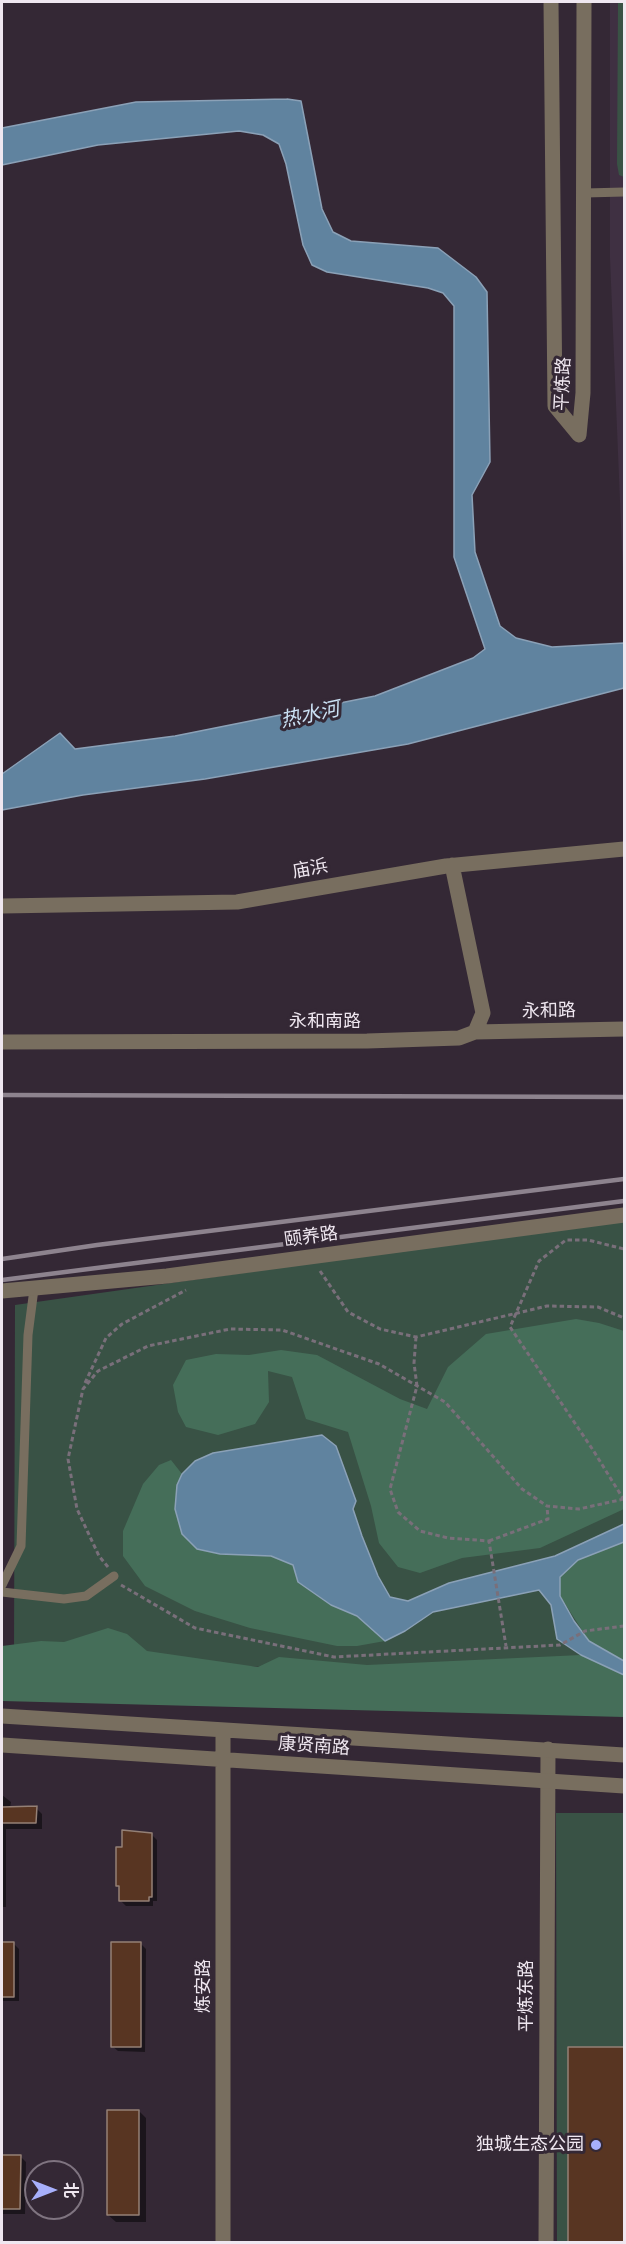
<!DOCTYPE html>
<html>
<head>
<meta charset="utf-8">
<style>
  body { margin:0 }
  #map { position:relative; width:626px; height:2244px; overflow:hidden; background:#342835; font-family:"Alegreya Sans","Noto Sans SC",sans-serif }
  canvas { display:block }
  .frame { position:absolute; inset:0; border:3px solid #efe7f0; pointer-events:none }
  .north { position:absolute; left:24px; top:2160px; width:60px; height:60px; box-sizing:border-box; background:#342835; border:2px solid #7f7480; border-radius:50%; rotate:90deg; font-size:16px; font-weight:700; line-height:24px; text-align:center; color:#efe7f0 }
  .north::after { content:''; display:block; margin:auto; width:21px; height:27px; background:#a7b0fc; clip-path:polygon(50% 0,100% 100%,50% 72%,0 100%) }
</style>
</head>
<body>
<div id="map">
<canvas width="626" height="2244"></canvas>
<div class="frame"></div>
<div class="north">北</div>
</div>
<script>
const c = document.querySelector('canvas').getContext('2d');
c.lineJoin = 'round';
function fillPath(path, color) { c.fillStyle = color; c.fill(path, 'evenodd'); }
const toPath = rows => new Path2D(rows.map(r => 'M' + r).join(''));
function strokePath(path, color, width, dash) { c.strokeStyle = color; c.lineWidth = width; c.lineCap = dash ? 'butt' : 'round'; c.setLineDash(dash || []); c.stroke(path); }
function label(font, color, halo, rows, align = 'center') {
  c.font = font + ' "Alegreya Sans","Noto Sans SC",sans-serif'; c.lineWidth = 6; c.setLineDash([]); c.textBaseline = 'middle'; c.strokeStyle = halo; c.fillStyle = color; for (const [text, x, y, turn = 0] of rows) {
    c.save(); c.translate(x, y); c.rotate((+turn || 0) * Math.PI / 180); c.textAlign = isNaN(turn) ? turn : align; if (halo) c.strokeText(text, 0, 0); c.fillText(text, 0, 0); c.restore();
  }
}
const built = toPath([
  [610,2,624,2,624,599,610,258]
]);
const green = toPath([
  [618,2,624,2,624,177,619,175,617,164],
  [624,1219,624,1704,533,1680,14,1655,15,1305],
  [556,1813,624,1813,624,2242,557,2242]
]);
const forest = toPath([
  [576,1319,599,1323,624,1331,624,1509,540,1548,462,1558,420,1573,398,1567,379,1543,371,1506,348,1432,306,1419,292,1377,268,1371,269,1402,255,1424,218,1435,186,1427,178,1412,173,1385,186,1360,216,1354,249,1355,281,1350,317,1355,400,1399,427,1409,448,1367,486,1334],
  [171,1460,182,1474,177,1485,175,1509,182,1534,197,1549,220,1554,271,1556,293,1565,331,1605,357,1616,385,1641,357,1646,337,1646,250,1628,195,1611,145,1586,123,1556,123,1531,143,1484,159,1465],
  [624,1542,624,1661,589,1641,560,1596,560,1577,578,1560],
  [108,1628,127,1634,147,1651,258,1667,279,1657,367,1665,581,1655,624,1675,624,1717,2,1701,2,1646,41,1641,64,1642]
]);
const water = toPath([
  [287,99,301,101,322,209,333,232,351,241,438,248,476,277,487,292,490,462,472,495,475,552,500,626,516,638,552,647,624,643,624,688,408,744,205,779,83,795,2,810,2,774,60,733,75,749,175,736,375,696,473,658,485,649,454,557,454,306,443,293,428,288,327,272,312,265,303,245,286,164,279,144,263,135,239,131,98,145,2,165,2,128,136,102,287,99],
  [322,1435,336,1446,356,1501,353,1509,362,1536,378,1576,390,1597,408,1601,449,1583,555,1556,624,1524,624,1542,578,1560,560,1577,560,1596,574,1621,589,1641,624,1661,624,1675,581,1655,557,1639,551,1605,539,1590,433,1612,405,1631,385,1641,357,1616,331,1605,298,1582,293,1565,271,1556,220,1554,197,1549,182,1534,175,1509,177,1485,182,1474,195,1461,213,1453,322,1435]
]);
const shadow = toPath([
  [2,1795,11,1802,10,1808,36,1808,42,1814,42,1829,6,1829,6,1907,2,1907],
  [152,1835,157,1840,157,1901,153,1901,153,1906,126,1906,120,1900,120,1889,117,1885],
  [140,1943,146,1949,145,2052,118,2051,112,2046],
  [2,1944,14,1944,19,1949,19,2001,2,2001],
  [570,2049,624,2049,624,2242,570,2242],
  [139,2111,146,2118,146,2222,116,2222,108,2215],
  [2,2156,20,2156,26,2162,25,2214,2,2214]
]);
const building = toPath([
  [37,1806,36,1823,2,1823,2,1807,37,1806],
  [122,1830,152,1833,152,1897,149,1897,149,1901,119,1901,119,1886,116,1886,116,1847,122,1847,122,1830],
  [2,1942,14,1942,14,1997,2,1997,2,1942],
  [111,1942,141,1942,141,2047,111,2047,111,1942],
  [568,2047,624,2047,624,2242,568,2242,568,2047],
  [107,2110,139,2110,139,2215,107,2215,107,2110],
  [2,2155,21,2155,20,2209,2,2209,2,2155]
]);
const path = toPath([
  [320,1271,348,1312,380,1329,416,1337,547,1306,598,1307,624,1318],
  [416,1337,414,1363,417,1386,390,1489,398,1512,420,1531,448,1538,489,1541,506,1646],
  [85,1383,106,1338,122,1324,186,1290],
  [624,1500,593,1450,510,1327,539,1261,566,1240,588,1240,624,1249],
  [489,1541,548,1519,547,1506],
  [108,1567,99,1556,77,1509,68,1459,83,1389,98,1371,148,1346,230,1329,282,1330,379,1364,445,1402,522,1489,547,1506,579,1509,624,1499],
  [121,1585,195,1628,334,1657,560,1645,585,1631,624,1626]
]);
const service = toPath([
  [585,193,624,192],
  [2,1585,21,1546,28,1335,34,1289],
  [2,1592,64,1599,86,1596,114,1576]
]);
const minor = toPath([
  [2,906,237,902,446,866,624,849],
  [475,1032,624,1029],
  [2,1042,367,1041,459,1038,475,1032,483,1013,452,865],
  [2,1291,167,1276,624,1215],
  [546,2242,548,1749]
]);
const tertiary = toPath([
  [551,2,555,406,579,435],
  [579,435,583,393,584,2],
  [2,1716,624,1755],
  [223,1730,223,2242],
  [2,1745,624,1786]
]);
const rail = toPath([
  [2,1095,624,1097],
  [2,1259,97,1245,624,1179],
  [2,1280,624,1201]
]);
const markers = [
  [596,2145,6,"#a7b0fc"]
];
const streetNames = [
  ["平炼路",563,384,-87],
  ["庙浜",310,869,-10],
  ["永和路",549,1011,-1],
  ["永和南路",325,1022],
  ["颐养路",311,1237,-8],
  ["康贤南路",314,1746,4],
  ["炼安路",204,1986,-90],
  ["平炼东路",527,1996,-90]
];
const poiNames = [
  ["独城生态公园",584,2145]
];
const waterNames = [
  ["热水河",310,715,-12]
];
fillPath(built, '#3f3042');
fillPath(green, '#395245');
fillPath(forest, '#456e59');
fillPath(water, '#60839f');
strokePath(water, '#8ba1b7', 1.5);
fillPath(shadow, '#0007');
fillPath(building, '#583522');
strokePath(building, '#948076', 1.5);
strokePath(path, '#796f7a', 3, [4.5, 3]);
strokePath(service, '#786e5f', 9);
strokePath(minor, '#786e5f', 15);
strokePath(tertiary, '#786e5f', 15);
strokePath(rail, '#8d838e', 4.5);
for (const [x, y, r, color] of markers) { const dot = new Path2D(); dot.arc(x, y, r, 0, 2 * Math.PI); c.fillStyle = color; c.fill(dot); strokePath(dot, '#342835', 2); }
label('18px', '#efe7f0', '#342835', streetNames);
label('18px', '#efe7f0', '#342835', poiNames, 'right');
label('italic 20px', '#cce2f5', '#342835', waterNames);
</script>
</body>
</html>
